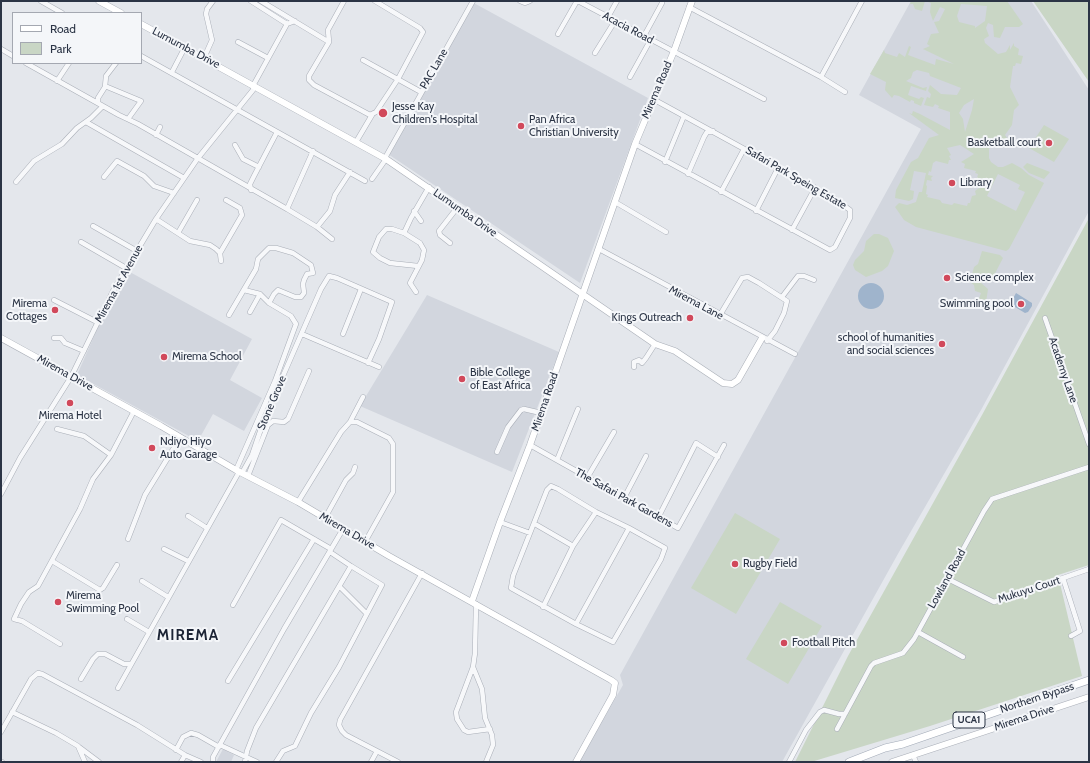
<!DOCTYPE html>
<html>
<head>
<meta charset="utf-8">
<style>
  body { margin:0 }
  #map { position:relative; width:1090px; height:763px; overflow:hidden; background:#e4e7ec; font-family:Cabin,sans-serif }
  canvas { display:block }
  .frame { position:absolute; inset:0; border:2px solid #2b3445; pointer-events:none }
  .legend { position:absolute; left:12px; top:12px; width:130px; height:52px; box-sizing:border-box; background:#f4f6f9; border:1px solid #a4a8b1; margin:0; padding:5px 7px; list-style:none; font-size:12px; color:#2b3445 }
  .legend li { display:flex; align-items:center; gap:8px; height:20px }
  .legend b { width:20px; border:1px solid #a4a8b1 }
</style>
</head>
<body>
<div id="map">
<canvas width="1090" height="763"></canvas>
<div class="frame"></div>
<ul class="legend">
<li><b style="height:5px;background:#fff"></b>Road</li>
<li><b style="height:11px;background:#c9d6c5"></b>Park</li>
</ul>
</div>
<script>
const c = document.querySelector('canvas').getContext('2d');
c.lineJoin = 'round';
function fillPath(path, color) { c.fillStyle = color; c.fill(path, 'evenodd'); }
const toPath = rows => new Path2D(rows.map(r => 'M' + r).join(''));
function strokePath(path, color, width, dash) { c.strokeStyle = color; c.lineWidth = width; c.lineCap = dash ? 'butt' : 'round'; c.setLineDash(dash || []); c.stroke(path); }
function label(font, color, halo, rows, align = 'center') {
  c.font = font + ' Cabin,sans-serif'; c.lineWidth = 4; c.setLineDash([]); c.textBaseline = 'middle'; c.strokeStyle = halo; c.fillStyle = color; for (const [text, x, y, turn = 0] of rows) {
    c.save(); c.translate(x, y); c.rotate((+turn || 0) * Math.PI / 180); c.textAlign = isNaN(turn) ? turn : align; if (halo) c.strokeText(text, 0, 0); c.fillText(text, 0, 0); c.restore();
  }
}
const built = toPath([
  [911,1,1031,1,1089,90,1089,211,981,410,899,552,782,762,579,762,623,685,620,675,921,129,859,95],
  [472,2,648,98,580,283,388,154],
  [128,271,252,339,230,380,262,398,244,431,213,414,198,441,77,375,99,325],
  [427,295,559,352,512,472,360,406],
  [223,749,234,755,231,762,216,762]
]);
const green = toPath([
  [911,1,1007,1,1023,24,1019,27,1005,27,1000,38,994,37,993,25,988,23,986,28,989,36,984,39,985,43,998,54,1006,52,1010,45,1010,50,1014,43,1014,46,1019,49,1018,55,1023,56,1021,64,1016,63,1015,66,1013,66,1010,87,1019,105,1014,110,1012,125,1005,135,1013,147,1002,141,994,143,989,149,989,158,991,162,998,167,1003,167,1012,163,1021,168,1029,175,1044,183,1009,249,1006,251,916,227,904,220,895,207,899,203,907,205,916,202,919,192,922,192,926,173,914,171,910,190,914,191,913,199,909,201,895,198,896,190,911,162,918,158,929,138,939,135,909,113,912,114,913,111,920,114,950,130,950,112,938,108,939,106,935,104,933,107,924,105,927,97,930,98,931,94,928,91,930,85,941,94,957,95,961,88,930,76,929,73,917,70,913,72,911,78,906,81,923,88,927,87,926,91,911,86,908,95,919,99,921,97,924,98,921,106,914,103,914,101,911,100,910,102,899,96,894,95,892,98,885,90,886,82,870,74,884,50,885,53,897,57,899,53,905,57,909,46,911,47,908,55,935,65,936,59,954,64,923,49,930,46,927,44,931,34,939,33,934,22,939,21,945,9,940,7,933,21,930,12,931,3,925,1,922,11,915,9,913,4,910,4],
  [961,4,987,6,985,21,975,28,975,26,959,22,957,16],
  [974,99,972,110,965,132,963,119,959,113,964,105],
  [960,145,974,154,961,162,965,164,964,168,976,171,975,173,978,174,976,182,979,188,975,191,976,195,972,196,970,203,968,203,967,206,954,203,952,205,942,203,940,200,927,197,928,195,926,194,927,186,926,185,927,180,932,181,931,178,933,176,928,175,929,171,931,172,933,163,936,161,948,164,949,160,951,160,949,156,951,155,947,148],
  [998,174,1020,185,1018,189,1025,192,1016,211,987,196],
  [1033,1,1089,1,1089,82],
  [1044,125,1069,139,1054,162,1029,148],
  [1027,163,1050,172,1044,179,1029,173,1023,167],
  [1089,218,1089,565,1058,575,1082,676,930,726,811,762,795,762,848,656,982,415],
  [874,234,879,234,888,238,894,251,888,266,882,271,866,277,855,270,853,265,855,260,864,251,866,241],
  [982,251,1000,255,1003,258,991,281,981,283,988,289,985,309,976,307,981,293,975,291,974,285,970,282,974,267,978,264],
  [735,513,780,539,736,614,691,588],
  [780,602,822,626,788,684,746,659]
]);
const water = toPath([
  '858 296a13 13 0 1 1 26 0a13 13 0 1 1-26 0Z',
  [1016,293,1032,303,1032,306,1028,312,1025,313,1010,304]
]);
const street = toPath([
  [41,1,62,13],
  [251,1,287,24],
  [261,1,329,42],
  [344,1,328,30,329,42,309,76,309,80,314,85,370,115,376,112,398,79,423,32,420,28,375,1],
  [520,1,525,3,530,1],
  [578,1,764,99],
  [689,7,821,77,862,1],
  [608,17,617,1],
  [558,34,577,1],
  [644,36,662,3],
  [238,42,268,58],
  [1,49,13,56],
  [595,53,615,21],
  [141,56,365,181],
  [204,58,212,40,206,14,207,9,213,1],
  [363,60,421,92],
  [26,63,119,115,138,124,287,209],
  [172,72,185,47],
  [630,77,651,39],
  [821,77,845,92],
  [57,81,69,63],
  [105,86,141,101,128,119],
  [98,102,98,98,105,87,106,76,116,63],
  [86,122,184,178],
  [156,135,160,127],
  [356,142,372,115],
  [635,144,830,250,835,247,850,218,850,210,832,197,653,99],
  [235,145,243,159,259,167],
  [313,151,287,209,317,227,332,239],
  [385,158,473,1],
  [665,162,684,116],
  [688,174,704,137,707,132,713,131],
  [104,177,117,161,144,176,154,186,174,193],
  [372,179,386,159],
  [16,182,34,161,62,144,77,128,91,118,103,106],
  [251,190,250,184,254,176,277,132],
  [721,192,744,149],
  [615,202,666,232],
  [414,211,421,221],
  [756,211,778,168],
  [156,219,190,241,210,245,216,249,220,253,221,261],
  [93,226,137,251],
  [317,227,330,211,335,195,350,172],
  [792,230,815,188],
  [178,233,197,200],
  [404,233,392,229,386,229,379,237,373,252,380,258,390,263,418,266],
  [81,242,126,268],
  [450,243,440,235,439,231,457,208],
  [599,249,795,354],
  [220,253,242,215,240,208,226,200],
  [416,292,410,283,422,260,424,250,420,243,404,233,411,218,429,187],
  [782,297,798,276,804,276,814,280],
  [54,300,97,322],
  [250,312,260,294],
  [229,315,256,269,258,259,269,248,276,248,293,253,311,265,313,273,307,274,304,280,303,284,304,293,301,297,295,297,278,290,274,294,269,303],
  [720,315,742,278,748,277,759,283,787,301,784,313,775,331,767,341],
  [1045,318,1089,444],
  [302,334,379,367],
  [343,334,361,289],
  [54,338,61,338,65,343,84,351],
  [634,367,634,362,639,360,642,363,646,358,655,344],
  [350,422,363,397],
  [57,429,84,436,111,455],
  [530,445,678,528,724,445],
  [497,452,508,427,521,410,524,409,541,413],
  [557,460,578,409],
  [236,470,275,381,296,324,291,316,269,303,260,294,244,290],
  [242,473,252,455,265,417,321,289,329,276,337,278,392,302,379,339,368,363],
  [248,476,268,425,273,421,284,422,288,419,309,371],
  [587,478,614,432],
  [1,494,20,458,71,377,113,291,156,219,198,158,253,90,254,84,287,24,295,21],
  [624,498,646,456],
  [298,502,341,432,350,422,357,422,389,438,393,444,393,492,365,542],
  [188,516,207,528],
  [325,518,346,480,353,473,355,467],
  [658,518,696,443,718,457],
  [500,522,530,533],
  [535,524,573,546],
  [128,539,145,495,180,438],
  [164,549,188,561],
  [52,561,100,590,103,588,117,565],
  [1063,578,1080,631,1071,636],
  [948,579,994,602,1089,569],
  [142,581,168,597],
  [340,587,366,613],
  [476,604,475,653,473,667,482,689,485,718,492,735,493,745,486,762],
  [233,605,281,520,331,549],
  [543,607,573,546,596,512],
  [127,619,149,632],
  [576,624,511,588,513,576,547,490,551,486,558,489,596,512,629,528,665,548,661,559,613,642,576,624,629,528],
  [918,632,963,657],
  [60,644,22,621,14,619,21,604,29,592,38,586,80,509,93,479,111,455,134,411],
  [473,667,456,712,457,719,464,730,468,732,490,729],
  [81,679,93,659,98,654,105,654,124,664,131,664],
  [228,681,314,539],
  [118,688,239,472],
  [12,712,56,733,78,746,85,762],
  [837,729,871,666,874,663,903,653,914,639,984,511,992,499,1089,467],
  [1,732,31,679,38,673,42,674,137,725,185,755,201,762],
  [220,745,257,762],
  [79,747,99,762],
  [176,750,183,737,191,733,198,735,219,747],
  [913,755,916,762],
  [1,762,2,762],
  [181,762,185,755],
  [213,762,213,757,284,629,343,529],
  [245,762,247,751,256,728,351,566,330,552],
  [276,762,283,751,295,746,311,713,339,667,382,585,351,566],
  [371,762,377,751],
  [398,762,346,735,342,731,339,725,340,720,422,573],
  [789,762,806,730,820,712,824,710,839,714,845,714]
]);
const secondary = toPath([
  [99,1,121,13],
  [141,24,386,159,655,344,675,351,723,383,732,384,738,380,762,338],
  [1,338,161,426,236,470,298,502,389,556,611,680,615,683,613,695,576,762],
  [472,601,500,522,530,445,635,144,674,51,692,1],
  [892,762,1089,697]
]);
const primary = toPath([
  [849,762,885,748,903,744,1089,680]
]);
const markers = [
  [383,113,5,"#d1495b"],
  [521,126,4,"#d1495b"],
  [1049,143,4,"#d1495b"],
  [952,183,4,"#d1495b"],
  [947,278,4,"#d1495b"],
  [1021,304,4,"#d1495b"],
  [55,310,4,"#d1495b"],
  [690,318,4,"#d1495b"],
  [942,344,4,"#d1495b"],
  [164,357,4,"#d1495b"],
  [462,379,4,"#d1495b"],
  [70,403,4,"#d1495b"],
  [152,448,4,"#d1495b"],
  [735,564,4,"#d1495b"],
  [58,602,4,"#d1495b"],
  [784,643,4,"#d1495b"]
];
const shields = [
  [969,720,32]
];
const shieldNames = [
  ["UCA1",969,720]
];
const streetNames = [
  ["Acacia Road",628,28,28],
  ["Lumumba Drive",186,48,28],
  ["PAC Lane",434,69,-60],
  ["Mirema Road",657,90,-67],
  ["Safari Park Speing Estate",796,178,30],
  ["Lumumba Drive",465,213,35],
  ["Mirema 1st Avenue",119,284,-61],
  ["Mirema Lane",696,303,28],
  ["Academy Lane",1063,370,71],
  ["Mirema Drive",65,373,29],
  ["Mirema Road",545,402,-71],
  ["Stone Grove",272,403,-67],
  ["The Safari Park Gardens",624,498,29],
  ["Mirema Drive",347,531,30],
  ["Lowland Road",947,579,-61],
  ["Mukuyu Court",1029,590,-18],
  ["Northern Bypass",1037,698,-18],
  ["Mirema Drive",1024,718,-18]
];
const poiNames = [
  ["Jesse Kay",392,107],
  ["Children's Hospital",392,120],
  ["Pan Africa",529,120],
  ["Christian University",529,133],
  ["Basketball court",1041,143,"right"],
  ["Library",960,183],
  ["Science complex",955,278],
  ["Mirema",47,304,"right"],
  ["Cottages",47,317,"right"],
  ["Swimming pool",1013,304,"right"],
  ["Kings Outreach",682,318,"right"],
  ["school of humanities",934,338,"right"],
  ["and social sciences",934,351,"right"],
  ["Mirema School",172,357],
  ["Bible College",470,373],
  ["of East Africa",470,386],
  ["Mirema Hotel",70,416,"center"],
  ["Ndiyo Hiyo",160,442],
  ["Auto Garage",160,455],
  ["Rugby Field",743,564],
  ["Mirema",66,596],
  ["Swimming Pool",66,609],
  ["Football Pitch",792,643]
];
const districtNames = [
  ["MIREMA",188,636]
];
fillPath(built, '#d2d6de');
fillPath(green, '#c9d6c5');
fillPath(water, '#9fb4cc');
strokePath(street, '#a9aeb7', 5.5);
strokePath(secondary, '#a9aeb7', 7);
strokePath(primary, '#a3abb8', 8);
strokePath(street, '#f7f8fa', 4.5);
strokePath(secondary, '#fff', 6);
strokePath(primary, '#fff', 7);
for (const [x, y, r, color] of markers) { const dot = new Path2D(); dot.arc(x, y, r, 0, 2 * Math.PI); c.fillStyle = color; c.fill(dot); strokePath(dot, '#f4f6f9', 1.5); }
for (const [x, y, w] of shields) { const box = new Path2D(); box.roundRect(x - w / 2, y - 8, w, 16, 3); c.fillStyle = '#f4f6f9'; c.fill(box); strokePath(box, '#2b3445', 1); }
label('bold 10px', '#2b3445', null, shieldNames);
label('11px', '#2b3445', '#f4f6f9', streetNames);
label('11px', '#2b3445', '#f4f6f9', poiNames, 'left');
c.letterSpacing = '1px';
label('bold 15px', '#1d2536', '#f4f6f9', districtNames);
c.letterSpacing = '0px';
</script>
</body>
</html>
